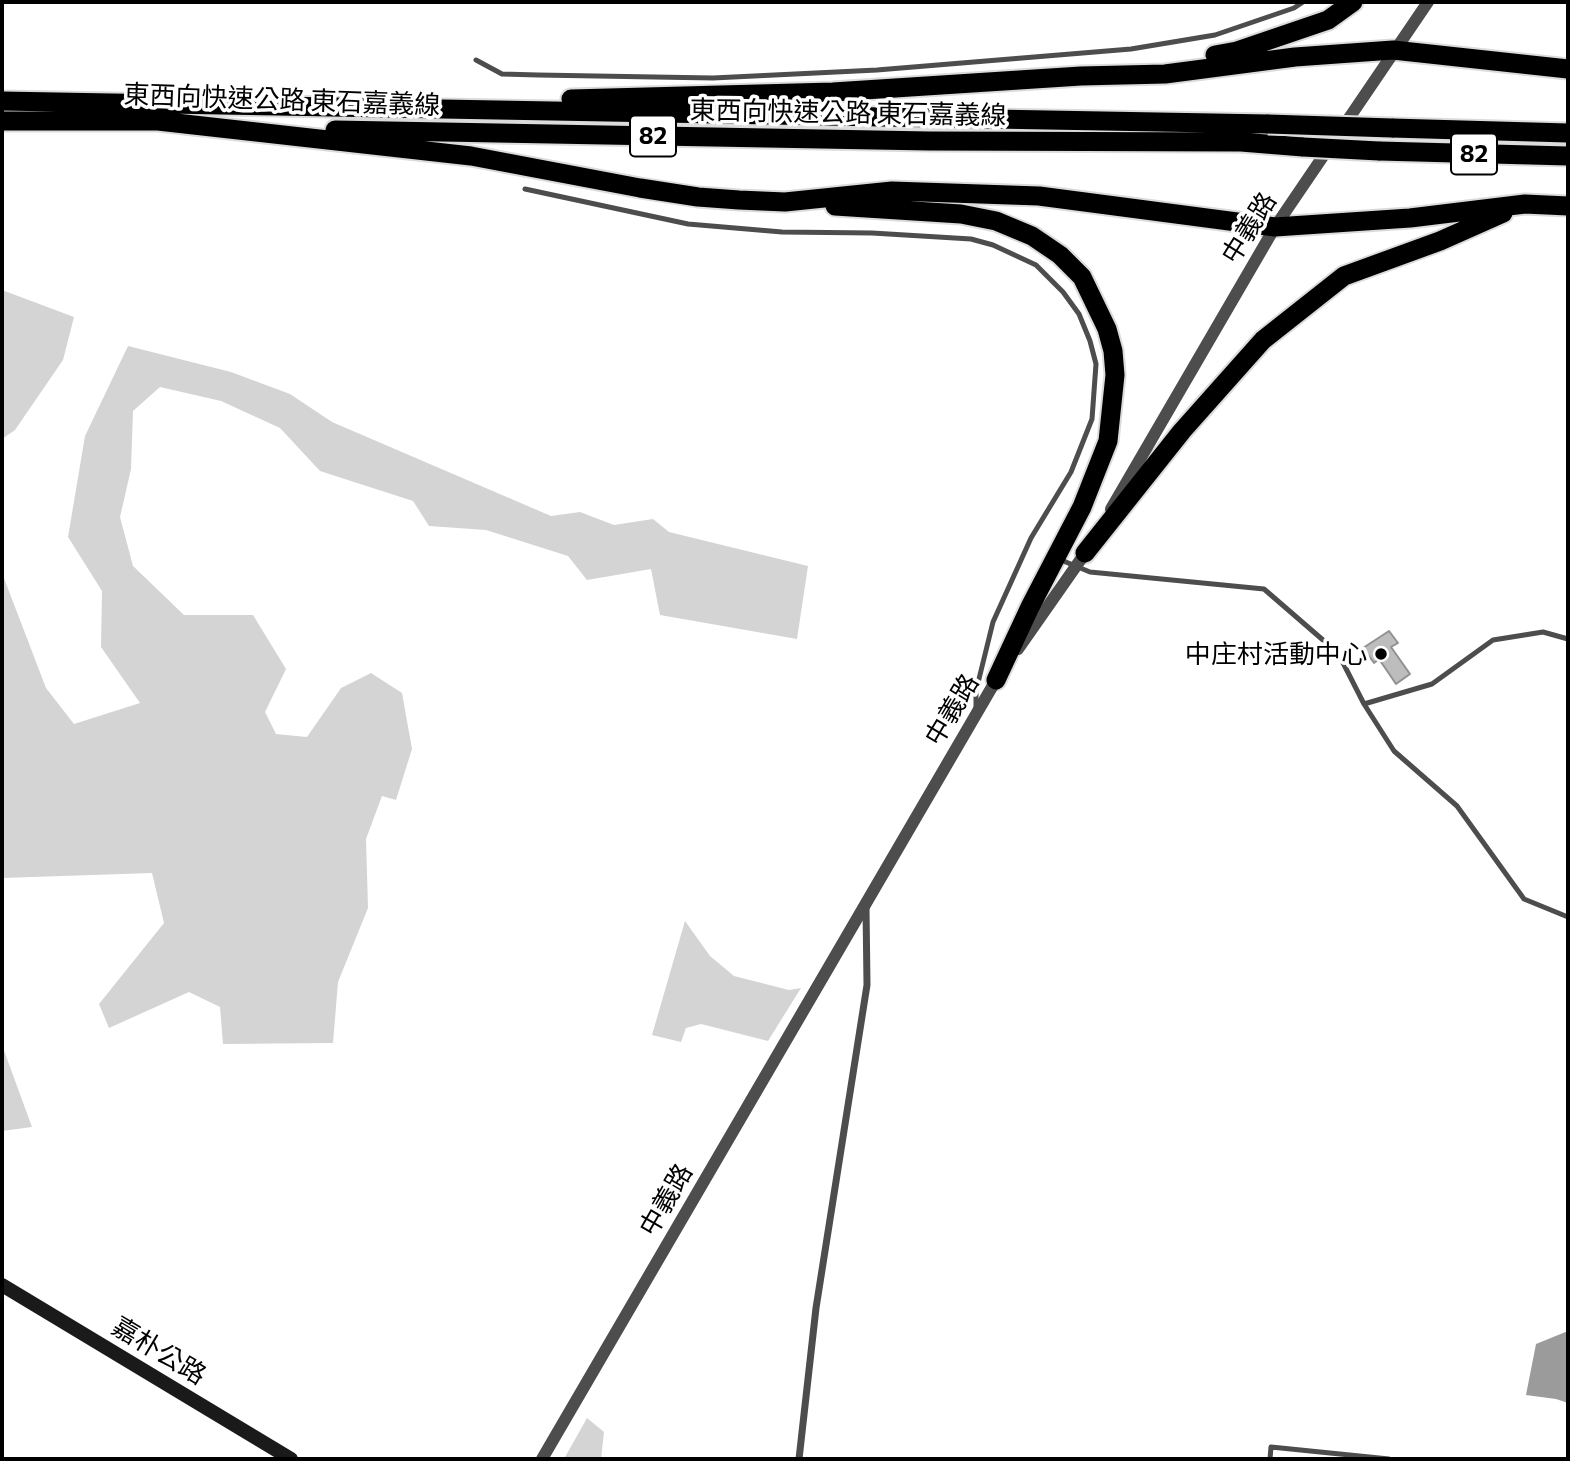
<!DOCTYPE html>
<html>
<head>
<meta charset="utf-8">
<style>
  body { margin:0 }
  #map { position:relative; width:1570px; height:1461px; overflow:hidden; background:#fff; font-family:Commissioner,sans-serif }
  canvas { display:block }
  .frame { position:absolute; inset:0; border:4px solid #000; pointer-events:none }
</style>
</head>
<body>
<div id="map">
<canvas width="1570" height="1461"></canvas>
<div class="frame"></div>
</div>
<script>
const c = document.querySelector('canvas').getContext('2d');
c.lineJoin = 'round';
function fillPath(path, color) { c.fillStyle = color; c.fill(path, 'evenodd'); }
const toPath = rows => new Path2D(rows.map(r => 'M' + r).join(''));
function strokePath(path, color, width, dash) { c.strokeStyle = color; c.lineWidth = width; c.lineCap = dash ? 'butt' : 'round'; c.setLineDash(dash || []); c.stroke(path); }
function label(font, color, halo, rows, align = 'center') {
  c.font = font + ' Commissioner,"Noto Sans TC",sans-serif'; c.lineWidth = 7; c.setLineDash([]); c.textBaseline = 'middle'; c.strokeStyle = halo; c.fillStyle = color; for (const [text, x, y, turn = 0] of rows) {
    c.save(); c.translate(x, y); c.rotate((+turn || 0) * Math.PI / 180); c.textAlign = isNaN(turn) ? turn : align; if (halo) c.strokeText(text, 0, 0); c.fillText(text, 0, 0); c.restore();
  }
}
const green = toPath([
  [2,290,74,317,63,360,15,430,2,439],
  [128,346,231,372,290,394,332,422,551,516,580,512,614,525,653,519,669,532,808,566,797,639,660,615,651,569,587,580,568,556,486,530,429,526,413,501,320,471,280,428,221,401,160,387,133,411,131,469,120,517,133,566,184,615,253,615,286,669,265,712,276,734,307,737,341,688,371,673,402,693,412,749,396,800,382,796,366,839,368,908,338,982,333,1043,223,1044,220,1007,189,992,109,1028,99,1004,164,923,152,873,2,878,2,573,46,688,74,724,140,703,101,647,102,591,68,537,85,436],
  [685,921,710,956,734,976,789,990,801,988,768,1041,701,1024,686,1028,681,1042,652,1035],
  [2,1045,32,1127,2,1131],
  [587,1418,604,1432,601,1459,564,1459]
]);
const water = toPath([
  [1568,1331,1568,1403,1556,1399,1526,1395,1536,1344]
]);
const building = toPath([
  [1389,631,1398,643,1391,647,1410,674,1396,684,1379,659,1374,663,1363,648,1389,631]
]);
const service = toPath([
  [476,60,502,74,538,75,713,78,877,70,1131,49,1215,35,1294,8,1303,2],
  [525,189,688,224,782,232,872,233,971,239,993,245,1036,265,1063,292,1079,314,1090,341,1096,364,1092,419,1071,472,1031,538,993,622,976,691,976,708],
  [1061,560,1090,572,1264,589,1338,653,1364,704,1394,751,1457,806,1524,899,1568,917],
  [1364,704,1432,684,1493,640,1543,632,1568,639],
  [1270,1459,1271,1447,1389,1459]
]);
const minor = toPath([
  [799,1459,816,1308,867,985,866,908]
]);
const tertiary = toPath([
  [1111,509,1275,227,1428,2],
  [1018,649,1088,549],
  [542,1459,999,675]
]);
const secondary = toPath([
  [2,1285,291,1459]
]);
const trunk = toPath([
  [1215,55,1237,51,1328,20,1353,2],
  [571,99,833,92,1081,76,1165,74,1295,57,1393,50,1568,69],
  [2,101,1268,124],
  [149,120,471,156,640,188,698,197,739,200,785,202,892,191,1039,196,1275,227,1410,218,1525,204,1568,206],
  [2,121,162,121],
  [1392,128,1568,133],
  [335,130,929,141,1241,142,1303,147],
  [1379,151,1568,156],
  [835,206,961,214,996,221,1032,236,1060,255,1082,277,1107,329,1113,351,1115,375,1108,441,1082,507,1030,607,996,680],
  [1085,553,1182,431,1263,340,1344,276,1440,241,1503,213]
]);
const trunkBridge = toPath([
  [1268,124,1392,128],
  [1303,147,1379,151]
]);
const markers = [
  [1381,654,7,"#000"]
];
const shields = [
  [653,136,46],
  [1474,154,46]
];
const shieldNames = [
  ["82",653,136],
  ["82",1474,154]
];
const streetNames = [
  ["東西向快速公路 東石嘉義線",282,100,2],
  ["東西向快速公路 東石嘉義線",848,113,1],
  ["中義路",1249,228,-58],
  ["中義路",952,710,-59],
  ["中義路",666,1200,-60],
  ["嘉朴公路",159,1351,31]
];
const poiNames = [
  ["中庄村活動中心",1367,654]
];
fillPath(green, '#d4d4d4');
fillPath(water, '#9b9b9b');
fillPath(building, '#bdbdbd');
strokePath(building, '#919191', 2);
strokePath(trunk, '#dbdbdb', 23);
strokePath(service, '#4d4d4d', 5);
strokePath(minor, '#4d4d4d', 7);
strokePath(tertiary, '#4d4d4d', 12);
strokePath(secondary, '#1a1a1a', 14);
strokePath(trunk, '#000', 19);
strokePath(trunkBridge, '#dbdbdb', 23, []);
strokePath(trunkBridge, '#000', 19);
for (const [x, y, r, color] of markers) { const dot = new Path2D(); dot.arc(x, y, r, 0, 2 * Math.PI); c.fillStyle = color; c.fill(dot); strokePath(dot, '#fff', 2.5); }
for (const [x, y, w] of shields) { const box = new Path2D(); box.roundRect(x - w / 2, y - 20.5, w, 41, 5); c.fillStyle = '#fff'; c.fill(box); strokePath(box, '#000', 2); }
label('bold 24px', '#000', null, shieldNames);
label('26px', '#000', '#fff', streetNames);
label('26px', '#000', '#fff', poiNames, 'right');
</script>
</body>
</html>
